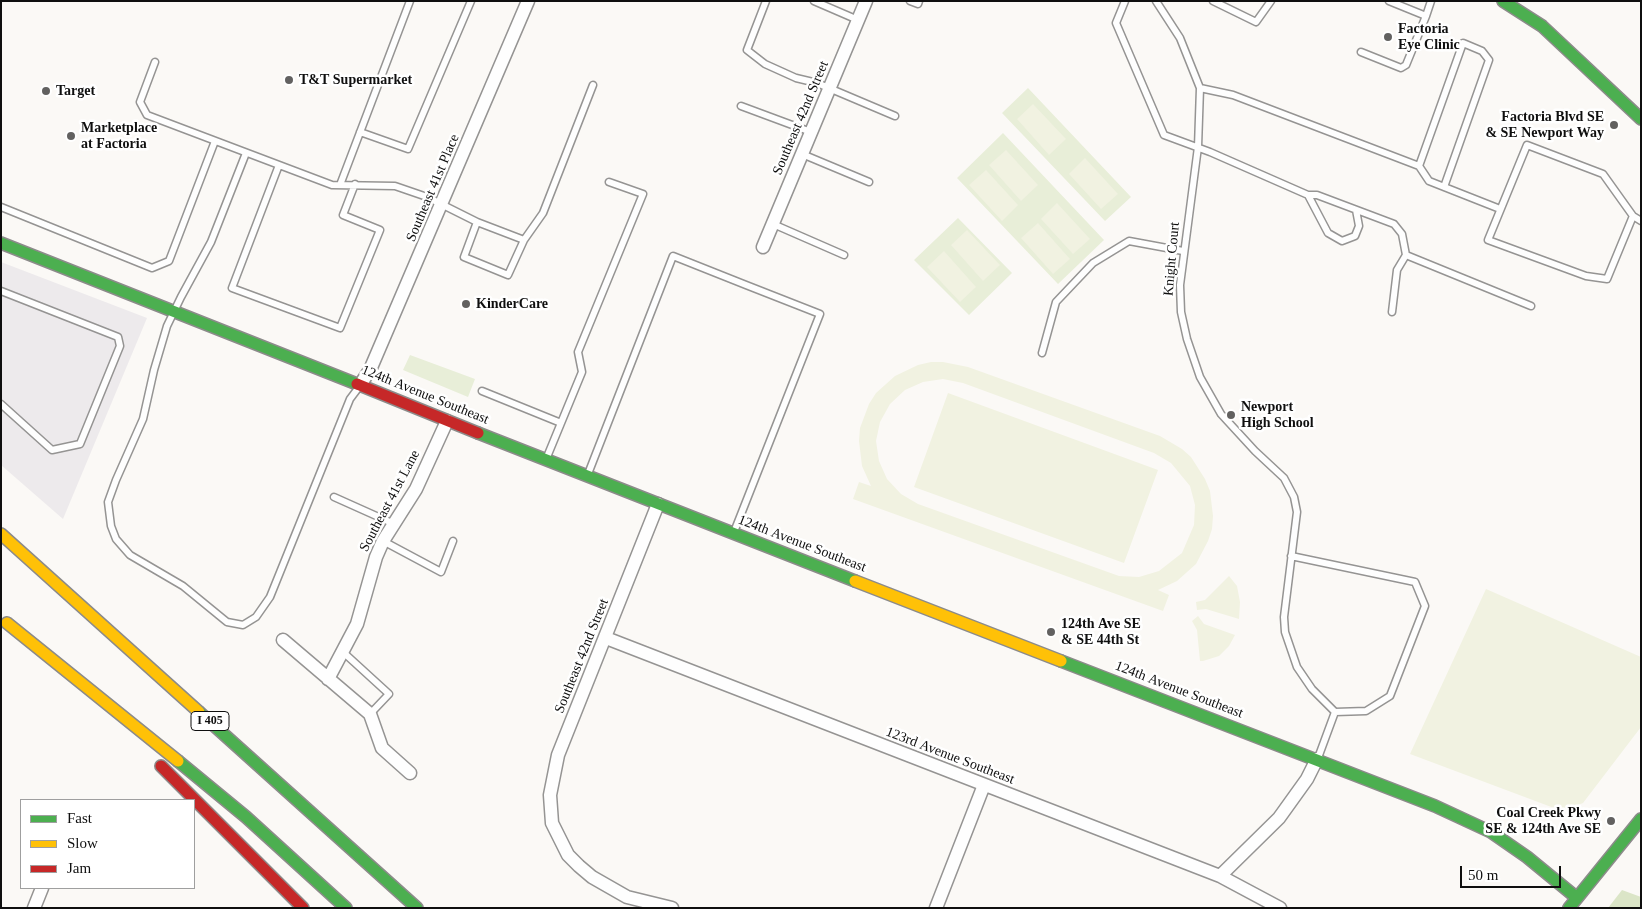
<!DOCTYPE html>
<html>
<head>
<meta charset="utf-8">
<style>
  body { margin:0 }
  #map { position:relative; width:1642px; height:909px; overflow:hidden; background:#fbf9f6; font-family:"Times New Roman",serif }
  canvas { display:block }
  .frame { position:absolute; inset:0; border:2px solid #0f0f0f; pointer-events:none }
  .legend { position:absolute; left:20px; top:799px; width:175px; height:90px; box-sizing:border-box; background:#fff; border:1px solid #9f9f9f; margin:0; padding:6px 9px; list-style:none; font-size:15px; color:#0f0f0f }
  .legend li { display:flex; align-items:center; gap:10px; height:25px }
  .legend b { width:25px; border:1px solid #9f9f9f }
  .scale { position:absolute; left:1460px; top:866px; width:101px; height:22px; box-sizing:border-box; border:2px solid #0f0f0f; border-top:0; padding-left:6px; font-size:15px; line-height:18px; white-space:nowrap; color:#0f0f0f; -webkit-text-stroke:4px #fff; paint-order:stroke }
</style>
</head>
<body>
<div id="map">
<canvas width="1642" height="909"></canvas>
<div class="frame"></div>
<ul class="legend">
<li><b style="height:6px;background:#4caf50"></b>Fast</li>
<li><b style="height:6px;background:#ffc107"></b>Slow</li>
<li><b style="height:6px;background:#c62828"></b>Jam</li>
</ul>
<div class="scale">50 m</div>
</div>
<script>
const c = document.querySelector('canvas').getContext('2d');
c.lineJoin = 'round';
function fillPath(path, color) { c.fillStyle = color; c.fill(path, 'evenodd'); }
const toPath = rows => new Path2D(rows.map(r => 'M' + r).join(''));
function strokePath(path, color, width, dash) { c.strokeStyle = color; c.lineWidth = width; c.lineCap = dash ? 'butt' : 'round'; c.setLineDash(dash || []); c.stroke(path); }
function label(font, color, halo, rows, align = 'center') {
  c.font = font + ' "Times New Roman",serif'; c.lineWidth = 5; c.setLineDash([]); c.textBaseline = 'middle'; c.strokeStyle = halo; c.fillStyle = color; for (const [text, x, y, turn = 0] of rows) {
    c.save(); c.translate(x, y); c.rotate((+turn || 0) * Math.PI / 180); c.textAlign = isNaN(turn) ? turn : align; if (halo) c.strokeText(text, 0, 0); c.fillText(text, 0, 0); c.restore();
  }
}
const industrial = toPath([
  [1,262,147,318,63,519,1,465]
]);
const green = toPath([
  [1028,88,1131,197,1105,221,1002,113],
  [1003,133,1104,240,1058,284,957,178],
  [958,218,1012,273,969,315,914,260],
  [410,355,475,379,468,397,403,370]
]);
const forest = toPath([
  [1622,890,1641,897,1641,908,1608,908]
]);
const pitch = toPath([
  [1033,104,1066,139,1049,155,1017,119],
  [1006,150,1038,185,1021,201,989,165],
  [1085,158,1118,194,1101,209,1069,174],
  [986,170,1018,205,1002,221,969,185],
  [1057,203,1090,239,1073,254,1041,219],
  [1038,223,1070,259,1053,274,1021,238],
  [967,230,1000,265,983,281,951,245],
  [944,251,976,287,960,302,927,267],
  [931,362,943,362,968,367,1160,436,1182,449,1191,457,1205,479,1210,491,1213,516,1212,529,1208,541,1196,564,1177,581,1158,590,1169,595,1163,611,853,499,859,482,871,486,862,466,859,441,860,428,869,404,876,393,895,376,918,365],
  [943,379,963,383,1154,453,1171,463,1190,486,1195,505,1194,525,1182,553,1159,571,1139,577,1119,576,918,504,901,494,887,479,879,461,876,441,880,422,890,404,905,390,923,382],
  [948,393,1158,470,1124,563,914,487],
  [1229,576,1237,586,1240,602,1239,619,1206,609,1197,610,1196,602,1205,600],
  [1486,589,1641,657,1641,727,1583,803,1562,811,1410,754],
  [1198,616,1204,624,1235,635,1229,646,1219,656,1203,661,1200,661,1197,630,1192,621]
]);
const lane = toPath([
  [766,1,747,50,765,64,796,78,817,83,895,116],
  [814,1,858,20],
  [910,1,918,4,919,1],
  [1125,1,1116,23,1164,135,1210,152,1308,195,1328,233,1342,241,1355,236,1359,226,1356,210],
  [1156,1,1180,38,1200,88,1198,147,1180,285,1181,312,1187,339,1200,377,1221,414,1255,451,1284,478,1294,497,1297,512,1284,617,1285,632,1297,667,1312,689,1335,712],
  [1213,1,1256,22,1271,1],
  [1389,1,1426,16,1431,1],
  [1361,52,1401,68,1406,65,1426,16],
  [155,62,140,102,147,115,332,185,395,186,427,197,477,222,464,257,508,275,524,240,477,222],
  [1200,88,1233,95,1419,166,1429,181,1500,209],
  [741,106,811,132],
  [360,132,408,149,471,1],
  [246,153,211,242,181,297,167,326,154,370,143,419,116,480,108,502,111,526,116,539,130,555,183,586,227,622,243,625,256,617,270,597,350,399,359,387],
  [802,154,869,182],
  [279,165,232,288,340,328,380,230,343,215,355,184],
  [1419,166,1463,43,1482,51,1489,60,1444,187],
  [340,185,410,1],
  [1308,195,1317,195,1394,224,1402,234,1406,255,1397,270,1392,312],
  [1,207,152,268,169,261,215,141],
  [1633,216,1607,279,1586,276,1488,240,1527,145,1603,174,1633,216,1641,221],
  [773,224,844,255],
  [524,240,543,213,593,85],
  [1406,255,1531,306],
  [1,291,118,337,120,346,80,444,52,450,1,404],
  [1042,353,1056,302,1093,263,1129,241,1183,251],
  [482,391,561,423],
  [547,457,582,372,578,352,643,194,609,182],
  [588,474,673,256,746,285,820,314,734,532],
  [334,497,392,523],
  [383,541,441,572,453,541],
  [1291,556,1415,582,1425,606,1390,696,1366,711,1335,712],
  [343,652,389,694,370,714],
  [1318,758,1335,712]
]);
const street = toPath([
  [763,247,866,1],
  [360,385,370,370,528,1],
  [658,504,558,755,550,795,552,823,568,855,579,866,592,877,627,897,672,908],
  [606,638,1220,876,1280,908],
  [283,640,370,714,382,748,410,773],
  [328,679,357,624,376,557,383,541,416,489,447,421],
  [1220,876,1279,818,1307,779,1317,759],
  [34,908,42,888],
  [936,908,984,785]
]);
const fast = toPath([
  [1503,1,1542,26,1641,119],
  [1,243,357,384],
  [478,433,855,581],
  [1061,661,1435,806,1491,832,1527,857,1577,898],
  [199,712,417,908],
  [178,761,246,817,346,908],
  [1569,908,1641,819]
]);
const slow = toPath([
  [1,534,199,712],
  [855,581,1061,661],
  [7,623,178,761]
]);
const jam = toPath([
  [357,384,478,433],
  [161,766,303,908]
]);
const markers = [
  [1388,37,5,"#626160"],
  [289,80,5,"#626160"],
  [46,91,5,"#626160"],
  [1614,125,5,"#626160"],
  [71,136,5,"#626160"],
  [466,304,5,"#626160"],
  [1231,415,5,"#626160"],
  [1051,632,5,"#626160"],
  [1611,821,5,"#626160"]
];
const shields = [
  [210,721,38]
];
const shieldNames = [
  ["I 405",210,721]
];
const poiNames = [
  ["Factoria",1398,29],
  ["Eye Clinic",1398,45],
  ["T&T Supermarket",299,80],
  ["Target",56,91],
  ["Factoria Blvd SE",1604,117,"right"],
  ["& SE Newport Way",1604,133,"right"],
  ["Marketplace",81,128],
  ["at Factoria",81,144],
  ["KinderCare",476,304],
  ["Newport",1241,407],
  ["High School",1241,423],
  ["124th Ave SE",1061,624],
  ["& SE 44th St",1061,640],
  ["Coal Creek Pkwy",1601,813,"right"],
  ["SE & 124th Ave SE",1601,829,"right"]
];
const streetNames = [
  ["Southeast 42nd Street",801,118,-67],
  ["Southeast 41st Place",433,188,-67],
  ["Knight Court",1172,259,-85],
  ["124th Avenue Southeast",425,395,22],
  ["Southeast 41st Lane",390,501,-62],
  ["124th Avenue Southeast",802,544,21],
  ["Southeast 42nd Street",582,656,-68],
  ["124th Avenue Southeast",1179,690,21],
  ["123rd Avenue Southeast",950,756,21]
];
fillPath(industrial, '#edeaec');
fillPath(green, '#e8eed8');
fillPath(forest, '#dbe5c7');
fillPath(pitch, '#f1f2e1');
strokePath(lane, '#959493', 9);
strokePath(street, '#959493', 15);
strokePath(fast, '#8c8b8a', 14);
strokePath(slow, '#8c8b8a', 14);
strokePath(jam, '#8c8b8a', 14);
strokePath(lane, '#fefefe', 6);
strokePath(street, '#fefefe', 12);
strokePath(fast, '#4caf50', 11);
strokePath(slow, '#ffc107', 11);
strokePath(jam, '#c62828', 11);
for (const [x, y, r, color] of markers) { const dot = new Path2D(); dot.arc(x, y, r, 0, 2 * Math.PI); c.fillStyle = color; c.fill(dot); strokePath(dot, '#fff', 2); }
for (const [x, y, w] of shields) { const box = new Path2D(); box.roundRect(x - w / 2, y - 9.5, w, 19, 4); c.fillStyle = '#fff'; c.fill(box); strokePath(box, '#0f0f0f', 1); }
label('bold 12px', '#0f0f0f', null, shieldNames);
label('bold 14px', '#0f0f0f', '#fff', poiNames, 'left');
label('14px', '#0f0f0f', '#fff', streetNames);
</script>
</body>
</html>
